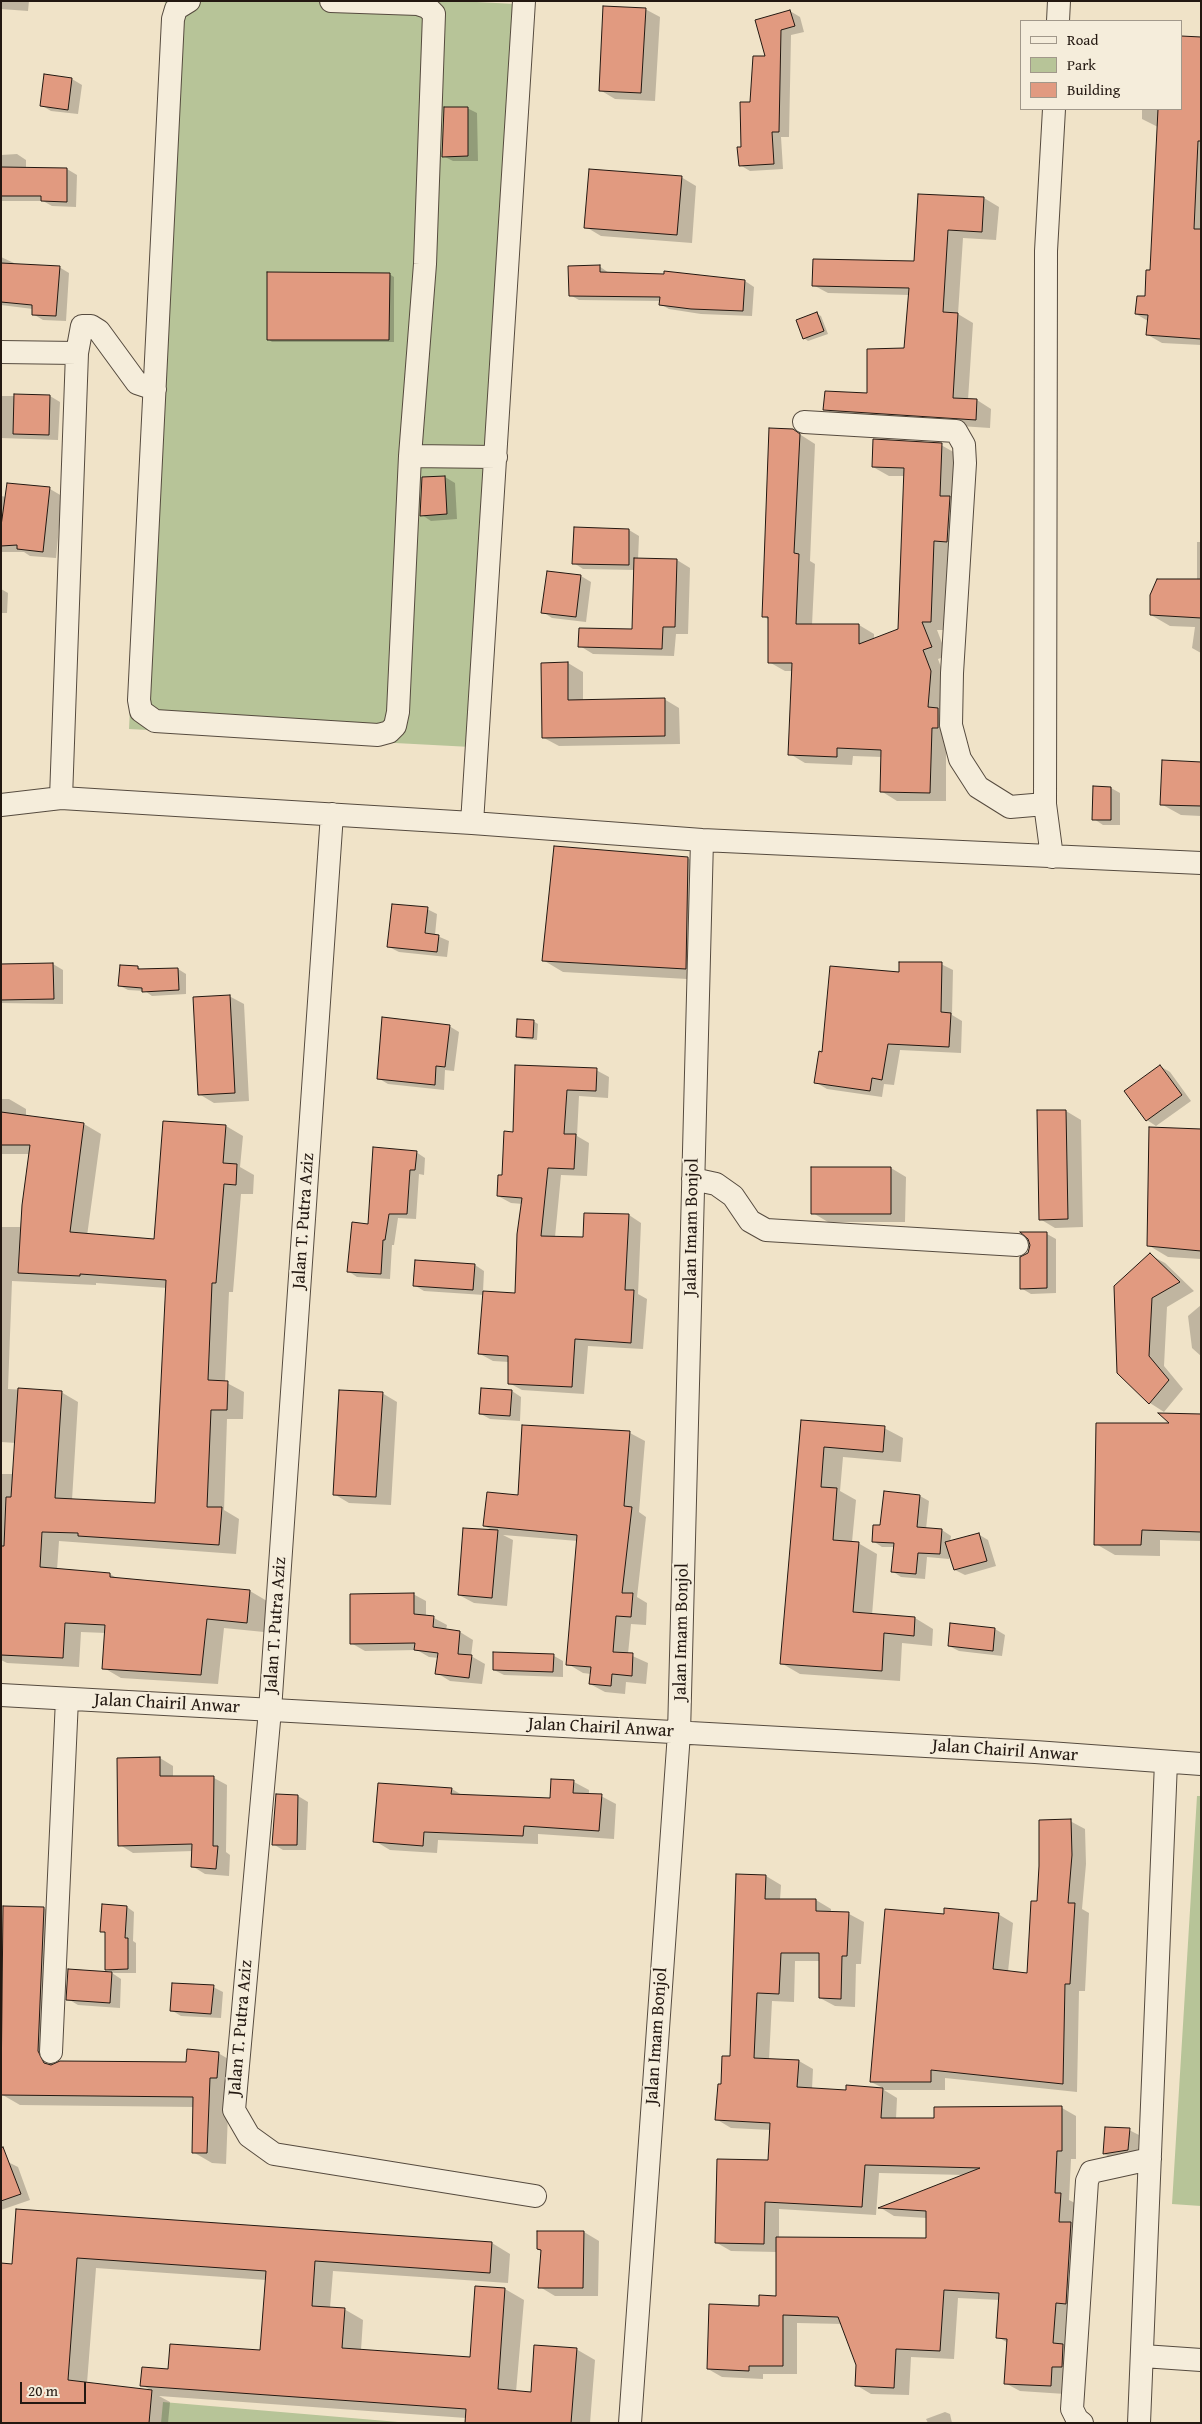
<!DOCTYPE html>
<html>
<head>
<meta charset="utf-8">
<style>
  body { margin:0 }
  #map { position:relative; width:1202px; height:2424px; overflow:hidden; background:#f0e3c8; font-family:"Gentium Book Plus",serif }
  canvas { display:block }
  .frame { position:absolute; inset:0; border:2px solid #231811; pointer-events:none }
  .legend { position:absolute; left:1020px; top:20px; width:162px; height:90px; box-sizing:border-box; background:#f5eddb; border:1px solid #a1988a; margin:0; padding:6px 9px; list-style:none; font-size:15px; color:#231811 }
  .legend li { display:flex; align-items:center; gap:10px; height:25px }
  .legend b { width:25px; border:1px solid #a1988a }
  .scale { position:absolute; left:20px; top:2382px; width:66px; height:22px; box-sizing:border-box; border:2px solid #231811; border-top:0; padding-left:6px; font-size:15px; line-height:18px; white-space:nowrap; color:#231811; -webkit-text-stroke:4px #f5eddb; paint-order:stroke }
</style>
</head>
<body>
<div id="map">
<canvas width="1202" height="2424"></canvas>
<div class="frame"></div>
<ul class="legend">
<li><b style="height:6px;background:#f5eddb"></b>Road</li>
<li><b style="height:14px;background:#b7c498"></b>Park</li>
<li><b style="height:14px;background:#e19a80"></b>Building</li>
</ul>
<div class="scale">20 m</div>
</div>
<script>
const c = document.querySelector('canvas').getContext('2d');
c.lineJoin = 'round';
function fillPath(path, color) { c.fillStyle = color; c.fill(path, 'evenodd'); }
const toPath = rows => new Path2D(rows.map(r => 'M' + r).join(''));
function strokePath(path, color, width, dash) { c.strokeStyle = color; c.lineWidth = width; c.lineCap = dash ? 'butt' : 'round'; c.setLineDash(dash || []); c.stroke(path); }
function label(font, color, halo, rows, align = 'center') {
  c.font = font + ' "Gentium Book Plus",serif'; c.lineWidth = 4; c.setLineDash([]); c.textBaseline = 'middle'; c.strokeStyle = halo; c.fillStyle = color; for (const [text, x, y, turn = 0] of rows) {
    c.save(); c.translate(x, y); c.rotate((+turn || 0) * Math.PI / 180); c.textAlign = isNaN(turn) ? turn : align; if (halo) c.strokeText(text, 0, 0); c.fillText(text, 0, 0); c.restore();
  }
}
const green = toPath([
  [165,1,457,1,516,4,471,747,129,729],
  [1197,1796,1201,1796,1201,2206,1172,2204],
  [163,2402,410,2423,161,2423]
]);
const shadow = toPath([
  [1,1,29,1,28,11,1,9],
  [645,9,660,17,655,101,615,99,600,90],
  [790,11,800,17,804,32,791,35,789,137,781,137,783,169,750,171,740,165,751,103,766,57],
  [1181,37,1201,38,1201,345,1162,343,1148,335,1148,321,1136,314,1146,298,1152,271,1158,127,1142,119,1142,109,1181,109],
  [72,79,82,85,78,114,51,111,41,105],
  [467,108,477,113,478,161,453,161,443,156],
  [17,154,26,160,26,168,67,169,77,175,76,207,52,206,43,201,1,201,1,155],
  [681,177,696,186,692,243,601,236,586,227],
  [919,195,984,198,999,207,996,240,963,238,958,314,973,323,968,400,977,400,991,409,990,428,839,418,825,409,869,394,906,350,910,295,828,293,813,285,916,262],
  [1,257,14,263,14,265,59,267,69,273,66,321,43,320,33,314,33,309,1,305],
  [599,266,609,273,745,281,754,287,752,316,701,314,669,309,660,304,661,301,579,300,570,295],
  [389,274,394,277,394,342,272,342,268,339],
  [817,314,821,316,828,334,808,341,804,338],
  [1,396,50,396,60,402,58,440,1,438],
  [793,430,815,444,810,561,815,564,812,625,859,625,874,634,874,640,899,630,905,476,889,476,873,467,941,445,957,454,946,630,937,630,947,656,938,659,946,681,946,801,897,801,881,791,882,757,853,756,852,765,805,763,790,754,793,671,785,671,769,662,769,620,763,616],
  [445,477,455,483,457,519,431,521,422,515,423,479],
  [8,484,50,489,62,496,56,558,30,556,24,552,1,552,1,496,7,497],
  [629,530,639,536,638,560,677,560,690,568,688,634,676,634,674,656,593,654,580,646,634,631,635,570,583,569,574,563],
  [1197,542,1201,542,1201,653,1192,648,1195,627,1170,626,1151,615,1197,581],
  [548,572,581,576,591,582,586,622,552,618,543,612],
  [1,589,8,593,7,613,1,613],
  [568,663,583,672,583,701,664,699,679,708,680,744,559,746,544,738],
  [1201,763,1201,816,1181,815,1161,804],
  [1111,788,1120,793,1120,825,1103,825,1094,819],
  [555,847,688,858,708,870,705,980,563,972,543,960],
  [427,909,437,914,435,935,449,941,447,957,399,952,389,947],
  [53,964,63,970,63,1004,1,1003,1,966],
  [941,964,953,970,952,1015,962,1021,961,1053,900,1050,894,1085,884,1084,882,1097,827,1089,815,1082,823,1053,900,973],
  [138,967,142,970,178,969,186,974,186,994,152,996,145,991,128,990,120,986],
  [229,996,244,1004,249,1101,214,1103,199,1094],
  [533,1021,538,1024,537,1040,522,1039,517,1037],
  [449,1026,459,1032,454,1071,445,1070,444,1090,388,1084,378,1078],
  [1160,1066,1170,1072,1191,1101,1156,1126,1147,1120],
  [517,1067,596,1070,609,1077,608,1098,579,1096,577,1136,589,1143,587,1176,561,1175,555,1237,585,1238,629,1215,641,1223,638,1294,647,1299,643,1349,588,1346,584,1394,522,1390,509,1383,509,1362,493,1361,480,1354,484,1295,424,1291,414,1285,475,1265,484,1271,483,1292,517,1294,523,1204,511,1203,498,1196,515,1133],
  [1,1099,9,1099,26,1109,26,1117,84,1124,101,1134,87,1236,155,1240,226,1126,243,1136,240,1167,254,1175,253,1194,241,1194,233,1292,229,1292,225,1382,244,1392,243,1419,227,1419,224,1510,239,1519,236,1554,59,1541,57,1570,110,1574,120,1580,250,1591,267,1601,264,1632,224,1628,218,1684,121,1678,104,1668,106,1633,81,1632,79,1667,7,1663,1,1660,1,1474,14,1474,16,1443,1,1442,1,1227,20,1227,30,1154,1,1154],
  [12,1281,96,1285,96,1283,167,1288,156,1505,72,1500,78,1402,61,1392,8,1389],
  [1066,1111,1081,1120,1083,1227,1055,1228,1040,1219],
  [1201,1130,1201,1259,1168,1257,1148,1245],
  [416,1152,425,1158,424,1175,419,1174,416,1219,398,1218,394,1245,392,1245,390,1279,357,1277,348,1271,369,1225],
  [891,1168,906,1177,905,1222,828,1222,813,1213],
  [1047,1234,1056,1239,1056,1293,1031,1294,1021,1288,1031,1245,1030,1238],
  [1150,1255,1165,1263,1194,1291,1167,1307,1164,1366,1183,1389,1164,1412,1150,1403,1118,1372],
  [1201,1305,1201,1356,1192,1348,1188,1316],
  [512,1391,521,1397,520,1421,490,1419,481,1414],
  [382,1393,397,1402,391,1505,349,1503,334,1494],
  [1201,1415,1201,1541,1160,1540,1160,1556,1115,1555,1096,1544,1172,1425],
  [802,1421,884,1428,903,1438,901,1462,843,1457,840,1491,856,1500,852,1542,858,1543,877,1554,872,1615,915,1618,933,1629,932,1646,902,1643,900,1681,800,1674,781,1663],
  [630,1433,645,1441,639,1512,646,1517,637,1597,647,1603,646,1625,631,1624,628,1654,648,1663,646,1684,626,1682,625,1694,605,1692,590,1684,591,1674,583,1673,568,1664,578,1541,503,1535,513,1540,507,1606,474,1603,459,1595,494,1531,484,1526,520,1496],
  [885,1492,920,1496,929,1501,926,1529,942,1530,951,1536,950,1542,978,1534,988,1540,996,1566,965,1575,955,1570,950,1552,949,1559,927,1557,925,1579,901,1577,892,1571,894,1547,882,1547,873,1541,881,1527],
  [413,1594,426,1601,426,1617,434,1618,447,1625,446,1630,460,1632,473,1640,471,1656,485,1664,482,1684,450,1681,437,1673,439,1658,429,1657,417,1650,365,1651,351,1643],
  [995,1629,1005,1635,1002,1656,959,1651,949,1646],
  [554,1656,563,1661,563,1677,504,1675,494,1670],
  [160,1758,173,1766,173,1778,214,1778,227,1785,226,1852,230,1855,229,1876,205,1874,192,1866,193,1851,133,1853,120,1845],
  [553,1780,574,1782,589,1790,589,1795,601,1796,616,1804,614,1839,538,1834,538,1844,438,1840,437,1853,390,1850,375,1841,452,1789,462,1795,551,1800],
  [277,1795,298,1796,308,1802,306,1850,283,1850,273,1844],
  [1070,1821,1085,1829,1086,1864,1082,1909,1089,1913,1085,1991,1079,1991,1077,2092,945,2078,945,2090,884,2090,897,2098,896,2119,935,2120,1062,2108,1076,2116,1076,2159,1071,2159,1069,2200,1075,2203,1065,2394,1020,2391,1005,2383,1008,2343,998,2337,1000,2300,958,2298,954,2359,911,2357,909,2395,871,2394,856,2385,858,2365,843,2324,797,2323,797,2374,763,2374,763,2379,722,2377,708,2369,760,2308,777,2297,777,2252,731,2251,717,2243,769,2161,771,2130,731,2128,716,2119,722,2085,731,2057,737,1875,766,1876,781,1885,780,1900,816,1900,831,1909,831,1913,849,1914,864,1922,861,1964,856,1964,855,2007,835,2006,820,1998,820,1961,795,1961,794,2002,772,2001,769,2060,799,2061,813,2069,812,2089,847,2091,848,2087,885,2089,871,2082,945,1915,998,1914,1013,1923,1008,1972,1028,1974,1038,1902],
  [879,2173,966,2175,881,2208,894,2216,927,2218,927,2239,779,2239,779,2209,876,2215],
  [127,1907,134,1912,133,1941,136,1943,136,1973,112,1973,121,1979,120,2008,78,2005,68,1999,69,1970,114,1973,106,1969,107,1934,101,1931],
  [44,1908,63,1919,57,2064,187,2063,218,2053,237,2064,229,2088,226,2164,212,2163,193,2152,194,2107,20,2105,1,2094],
  [213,1987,223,1992,221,2018,181,2016,171,2010],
  [1129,2130,1139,2135,1138,2156,1114,2159,1104,2154],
  [8,2162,18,2167,30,2200,1,2210,1,2164],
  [17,2210,492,2243,510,2254,508,2283,333,2271,330,2308,344,2309,363,2320,361,2350,471,2358,476,2287,505,2289,524,2300,516,2392,532,2393,576,2349,595,2360,590,2423,466,2423,466,2418,159,2396,170,2402,168,2423,56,2423,13,2265],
  [96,2268,266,2280,261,2351,169,2370,142,2385,152,2391,87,2383],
  [538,2232,584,2232,599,2241,598,2296,555,2296,540,2287,542,2251,538,2249],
  [945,2412,950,2414,952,2423,928,2423,926,2419]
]);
const building = toPath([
  [603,6,646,8,641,93,599,91,603,6],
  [790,10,795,26,781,30,779,132,772,132,774,164,739,166,737,147,741,147,740,102,750,102,753,56,765,56,755,20,790,10],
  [1181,36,1201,37,1201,141,1198,141,1194,229,1201,229,1201,339,1146,335,1148,315,1135,314,1137,296,1145,296,1146,270,1150,270,1158,109,1181,109,1181,36],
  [44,74,72,78,68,110,40,106,44,74],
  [444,107,468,107,468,156,442,157,444,107],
  [1,167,67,168,67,202,41,201,41,196,1,196,1,167],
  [589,169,682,176,677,235,584,228,589,169],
  [918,194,984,197,982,232,948,230,943,312,958,313,953,398,977,399,976,420,823,410,825,391,867,393,867,349,904,348,909,288,812,286,813,259,914,261,918,194],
  [1,263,60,266,56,316,32,315,32,305,1,302,1,263],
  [600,265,600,272,664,274,664,271,745,280,743,311,691,309,659,305,660,297,569,296,568,266,600,265],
  [267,272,390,273,389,340,267,340,267,272],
  [817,312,824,331,803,339,796,320,817,312],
  [14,394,50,395,49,435,13,434,14,394],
  [769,428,793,429,800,434,794,553,799,554,796,624,859,624,859,644,898,629,904,468,872,467,873,439,942,443,940,496,950,496,947,542,934,541,931,622,922,622,932,647,923,650,931,671,928,707,938,708,938,728,932,728,930,793,880,792,881,750,837,748,837,757,788,755,792,663,768,663,768,617,762,617,769,428],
  [445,476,447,514,420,516,422,477,445,476],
  [7,483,50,487,43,552,17,549,17,545,1,546,1,526,7,483],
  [574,527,629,529,629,565,572,564,574,527],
  [634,558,677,559,675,627,663,627,662,649,578,647,579,628,632,629,634,558],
  [547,571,581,575,576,617,541,613,547,571],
  [1157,579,1201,579,1201,618,1150,615,1150,595,1157,579],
  [568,662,568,700,665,698,665,736,542,738,541,663,568,662],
  [1162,760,1201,762,1201,806,1160,805,1162,760],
  [1093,786,1111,787,1111,820,1092,820,1093,786],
  [554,846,688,857,686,969,542,961,554,846],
  [392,904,428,907,425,933,439,935,437,952,387,947,392,904],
  [899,962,942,962,941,1012,951,1013,949,1047,888,1044,882,1080,872,1078,870,1091,814,1083,819,1051,822,1052,830,966,899,972,899,962],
  [53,963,54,999,1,1000,1,964,53,963],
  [120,965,138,966,138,969,178,968,179,990,142,992,142,988,118,986,120,965],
  [230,995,235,1093,198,1095,193,997,230,995],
  [382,1017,450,1025,445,1067,436,1066,435,1085,377,1079,382,1017],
  [517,1019,534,1020,533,1038,516,1037,517,1019],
  [515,1065,597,1068,596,1091,567,1090,564,1134,576,1134,574,1169,548,1168,541,1236,583,1237,584,1213,629,1214,625,1290,634,1290,631,1343,575,1339,572,1387,508,1384,508,1356,478,1354,483,1291,515,1293,517,1234,522,1198,497,1196,498,1175,502,1175,504,1131,513,1132,515,1065],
  [1160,1065,1182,1095,1146,1121,1124,1091,1160,1065],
  [1037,1110,1066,1110,1068,1219,1039,1220,1037,1110],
  [1,1112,84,1123,70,1232,154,1239,163,1121,226,1125,223,1163,237,1164,236,1185,224,1184,216,1283,212,1283,208,1380,228,1381,227,1410,211,1410,207,1507,222,1507,219,1545,78,1536,78,1533,42,1532,40,1567,110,1573,110,1577,250,1590,247,1623,207,1619,201,1675,102,1669,105,1625,65,1623,63,1658,1,1655,1,1546,4,1546,6,1497,11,1497,18,1388,62,1391,55,1498,155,1503,166,1280,80,1274,80,1276,18,1273,22,1205,30,1145,1,1145,1,1112],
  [1149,1127,1201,1129,1201,1251,1147,1246,1149,1127],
  [373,1147,417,1151,415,1170,410,1170,407,1214,389,1214,385,1240,383,1240,381,1274,347,1272,352,1222,368,1224,373,1147],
  [811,1167,891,1167,891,1214,811,1214,811,1167],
  [1020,1232,1047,1232,1047,1288,1020,1289,1020,1257,1028,1253,1030,1245,1028,1239,1020,1232],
  [1150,1253,1180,1282,1152,1298,1149,1356,1169,1380,1149,1404,1117,1373,1114,1286,1150,1253],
  [415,1260,475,1264,473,1290,413,1286,415,1260],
  [481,1388,512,1390,510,1416,479,1414,481,1388],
  [339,1390,383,1392,376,1497,333,1495,339,1390],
  [1158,1413,1201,1414,1201,1532,1142,1530,1141,1545,1094,1545,1096,1423,1169,1423,1158,1413],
  [801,1420,885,1426,883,1452,824,1447,821,1487,837,1488,833,1540,859,1542,853,1612,915,1617,914,1636,884,1633,882,1671,780,1664,801,1420],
  [522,1425,630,1431,624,1506,632,1507,622,1593,633,1593,631,1617,616,1616,613,1652,633,1653,632,1676,612,1674,611,1686,589,1684,591,1667,566,1665,577,1535,483,1526,487,1492,518,1495,522,1425],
  [884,1491,920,1495,917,1527,942,1529,940,1554,918,1553,916,1574,891,1572,894,1543,872,1542,873,1525,880,1525,884,1491],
  [463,1528,498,1530,492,1598,458,1595,463,1528],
  [979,1533,987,1561,954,1570,945,1542,979,1533],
  [414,1593,414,1614,434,1616,433,1627,460,1631,458,1654,472,1655,469,1678,435,1674,438,1653,414,1650,415,1643,350,1644,350,1594,414,1593],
  [950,1623,995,1628,993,1651,948,1646,950,1623],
  [493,1652,554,1654,553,1672,493,1670,493,1652],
  [160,1757,160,1776,214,1776,213,1846,218,1846,216,1869,191,1867,192,1844,118,1846,117,1758,160,1757],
  [551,1779,574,1780,573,1793,602,1794,599,1831,524,1826,523,1836,424,1832,423,1846,373,1842,378,1783,452,1788,451,1794,550,1798,551,1779],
  [276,1794,298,1795,297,1845,272,1845,276,1794],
  [1071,1819,1072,1855,1068,1903,1075,1903,1070,1984,1065,1984,1063,2084,931,2070,931,2082,870,2082,885,1909,944,1914,944,1908,999,1913,993,1969,1027,1973,1031,1901,1037,1901,1039,1866,1039,1820,1071,1819],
  [736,1874,766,1875,765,1899,816,1899,816,1911,849,1912,847,1956,842,1956,841,1999,819,1998,819,1953,781,1953,779,1994,757,1993,754,2058,799,2060,797,2087,846,2090,846,2085,883,2088,881,2118,934,2118,934,2107,1062,2106,1062,2151,1057,2151,1055,2193,1061,2193,1059,2222,1071,2222,1066,2304,1056,2303,1053,2343,1063,2344,1062,2367,1052,2367,1051,2386,1004,2384,1007,2339,996,2338,999,2293,944,2290,940,2351,896,2349,894,2388,855,2386,856,2365,838,2317,783,2315,783,2366,749,2366,749,2371,707,2369,709,2304,759,2306,759,2295,776,2296,776,2237,926,2238,926,2211,878,2208,980,2168,865,2165,862,2207,765,2202,764,2244,715,2243,717,2159,768,2160,770,2123,715,2120,718,2084,721,2084,722,2056,730,2056,736,1874],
  [102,1904,127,1906,125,1938,128,1938,128,1969,105,1970,105,1932,100,1932,102,1904],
  [3,1906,44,1907,38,2051,44,2063,51,2065,60,2061,186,2062,187,2049,219,2052,217,2078,210,2078,207,2153,192,2153,193,2097,1,2095,3,1906],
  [68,1969,112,1972,110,2003,66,2000,68,1969],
  [172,1983,214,1985,211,2014,170,2011,172,1983],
  [1105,2127,1130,2128,1128,2150,1103,2154,1105,2127],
  [3,2147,21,2194,1,2201,1,2148,3,2147],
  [16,2209,492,2242,490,2273,315,2261,312,2306,345,2308,342,2348,470,2357,475,2286,505,2288,498,2389,531,2392,534,2345,577,2348,571,2423,465,2423,466,2409,140,2386,142,2367,168,2369,170,2344,260,2350,266,2271,77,2258,68,2380,152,2390,149,2423,1,2423,1,2263,12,2264,16,2209],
  [537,2231,584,2231,583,2288,538,2288,541,2250,537,2249,537,2231]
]);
const minor = toPath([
  [189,1,176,9,173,19,139,700,141,711,155,721,378,735,389,732,395,726,398,712,410,456,425,264,434,14,427,7,418,4,331,1],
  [1058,21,1059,1],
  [1,352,77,353],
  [804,422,956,431,964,445,965,463,952,673,951,725,960,759,978,787,1010,807,1045,804],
  [410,456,496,457],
  [61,798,77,353,82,326,91,326,99,331,137,383,155,389],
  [1,805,61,798,472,823,702,840,1201,863],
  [332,814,270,1710,234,2110,249,2136,274,2154,535,2196],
  [472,823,524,1],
  [1052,857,1045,804,1046,251,1054,109],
  [693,1179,716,1184,733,1196,750,1221,766,1230,1017,1245],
  [1,1695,1035,1752,1201,1764],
  [51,2052,67,1699],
  [1143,2356,1201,2360],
  [630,2423,679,1733,702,840],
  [1082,2423,1077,2419,1072,2409,1087,2181,1091,2172,1150,2159],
  [1139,2423,1166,1762]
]);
const streetNames = [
  ["Jalan T. Putra Aziz",304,1221,-86],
  ["Jalan Imam Bonjol",692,1227,-89],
  ["Jalan T. Putra Aziz",276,1625,-86],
  ["Jalan Imam Bonjol",682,1632,-89],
  ["Jalan Chairil Anwar",167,1704,3],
  ["Jalan Chairil Anwar",601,1728,3],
  ["Jalan Chairil Anwar",1005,1751,4],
  ["Jalan T. Putra Aziz",241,2028,-85],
  ["Jalan Imam Bonjol",657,2036,-86]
];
fillPath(green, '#b7c498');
fillPath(shadow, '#0003');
fillPath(building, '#e19a80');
strokePath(building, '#231811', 1);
strokePath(minor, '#564b3f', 24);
strokePath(minor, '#f5eddb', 22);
label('18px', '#231811', '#f5eddb', streetNames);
</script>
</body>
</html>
